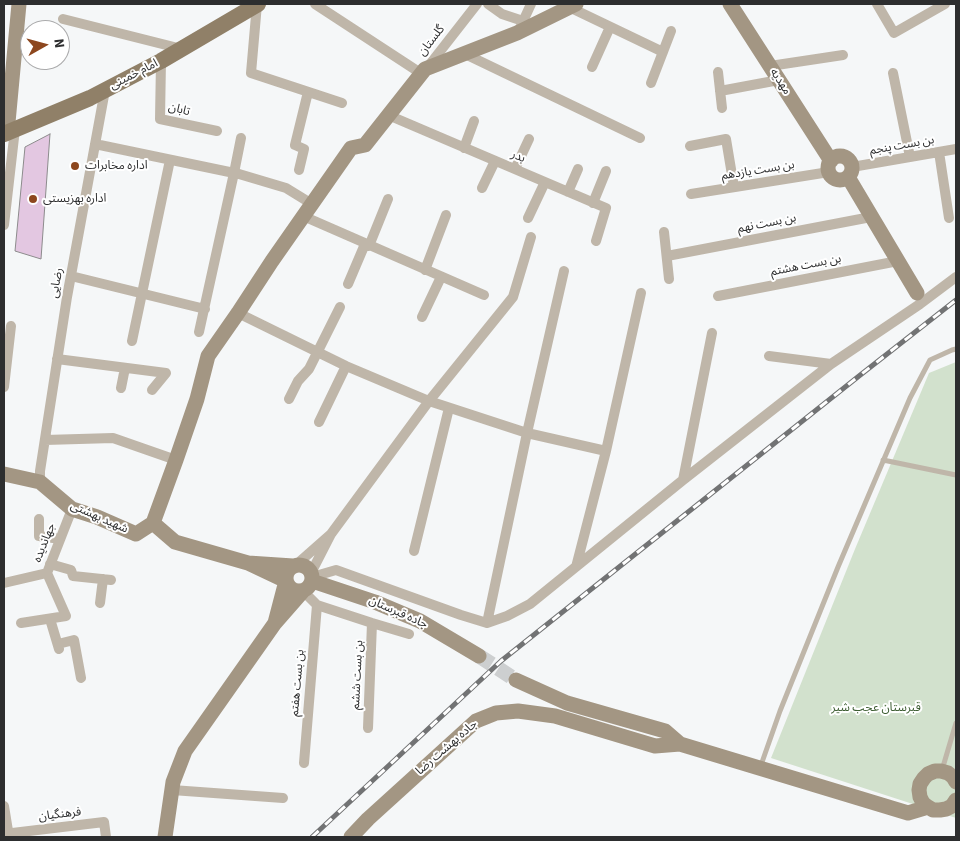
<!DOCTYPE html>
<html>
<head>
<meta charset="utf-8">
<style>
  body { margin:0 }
  #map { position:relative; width:960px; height:841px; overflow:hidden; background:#f5f7f8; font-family:"Source Sans 3",sans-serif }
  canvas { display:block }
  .frame { position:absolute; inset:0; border:5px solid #2d2e2f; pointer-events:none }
  .north { position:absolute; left:20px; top:20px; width:50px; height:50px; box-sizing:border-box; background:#fff; border:1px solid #ababac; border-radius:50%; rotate:83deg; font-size:14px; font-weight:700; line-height:20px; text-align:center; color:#2d2e2f }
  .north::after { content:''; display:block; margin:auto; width:18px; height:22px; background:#8d471e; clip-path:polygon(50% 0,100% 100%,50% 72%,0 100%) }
</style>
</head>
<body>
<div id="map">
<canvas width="960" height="841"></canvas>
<div class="frame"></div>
<div class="north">N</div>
</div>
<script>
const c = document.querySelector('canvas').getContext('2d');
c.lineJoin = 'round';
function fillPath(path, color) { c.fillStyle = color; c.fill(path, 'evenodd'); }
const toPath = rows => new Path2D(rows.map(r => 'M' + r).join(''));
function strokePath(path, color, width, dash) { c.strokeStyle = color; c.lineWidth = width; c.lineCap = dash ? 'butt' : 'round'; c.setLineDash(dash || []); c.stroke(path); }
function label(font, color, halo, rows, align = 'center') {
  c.font = font + ' "Source Sans 3","Noto Sans Arabic",sans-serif'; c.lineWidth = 4; c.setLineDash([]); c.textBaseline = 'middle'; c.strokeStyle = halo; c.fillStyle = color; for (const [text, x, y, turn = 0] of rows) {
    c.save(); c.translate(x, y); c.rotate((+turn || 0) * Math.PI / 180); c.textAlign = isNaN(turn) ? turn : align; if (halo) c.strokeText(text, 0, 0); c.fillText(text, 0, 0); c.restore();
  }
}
const green = toPath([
  [956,362,956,818,771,758,855,549,929,373]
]);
const building = toPath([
  [50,134,41,259,15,251,25,147,50,134]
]);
const secondaryTunnel = toPath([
  [479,656,516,680]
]);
const lane = toPath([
  [883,460,956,475],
  [760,768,780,711,838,567,910,398,930,360,952,350,956,349],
  [942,770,956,723]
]);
const street = toPath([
  [257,4,251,73,342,103],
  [315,4,422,74],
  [488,4,502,14,523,21],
  [877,4,894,33,945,4],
  [569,7,663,52],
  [63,19,182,49],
  [520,28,531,4],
  [465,54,640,138],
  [161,61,160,119,217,131],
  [770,66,843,55],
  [592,67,610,27],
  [427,68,477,4],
  [718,72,722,108],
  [893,73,910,157],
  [651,83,671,31],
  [720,91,779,80],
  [388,115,606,208,596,241],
  [95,144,239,174,286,188,312,204],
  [690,146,726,139,734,187],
  [464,148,474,121],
  [939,152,949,218],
  [852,167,956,149],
  [515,169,529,139],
  [299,170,304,149,295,145,308,92],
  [482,188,495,161],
  [568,192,578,169],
  [691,194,829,172],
  [593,203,606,171],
  [303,216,484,295],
  [528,218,545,182],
  [4,225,15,129],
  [664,232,669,279],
  [369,246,388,199],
  [667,256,871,217],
  [425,270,446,215],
  [71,276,205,309],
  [348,284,365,244],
  [718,296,898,261],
  [238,313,346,366,429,401,527,433,606,451],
  [422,317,441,277],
  [199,332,234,173,241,138],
  [132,341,170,160],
  [769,356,831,364],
  [57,359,166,373,152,390],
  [4,387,11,326],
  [121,388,125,368],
  [289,399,298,381,309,369,340,307],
  [319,422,346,366],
  [45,440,113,438,176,460],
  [683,480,712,333],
  [40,482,40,471,67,297,105,90],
  [39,519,39,536,60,539],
  [331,534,429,401,513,297,531,237],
  [414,551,449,408],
  [50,564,71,570,73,576,111,580],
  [297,564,331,534,311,573],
  [576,567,606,451,641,293],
  [312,577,336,570,461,615,487,623,507,616,530,604,683,480,831,364,920,304,956,277],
  [4,583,47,573,72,509],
  [303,591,317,605,372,623,409,634],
  [100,603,103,579],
  [50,619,59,649],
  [21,623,66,616,47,573],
  [487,623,527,433,564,271],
  [58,644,74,640,81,678],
  [368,728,372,623],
  [304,763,317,605],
  [172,790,283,798],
  [4,806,9,837],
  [4,834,104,822,106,837]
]);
const secondary = toPath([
  [730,4,831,161],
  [7,133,19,4],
  '828 168a12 12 0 1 1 24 0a12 12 0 1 1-24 0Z',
  [848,177,917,293],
  [4,474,40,482,72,509,97,517,136,534,153,523,175,542,248,563],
  [153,523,176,460,197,399,208,356,238,313,272,261,351,148,365,145,425,69,517,33,576,4],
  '286 578a13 13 0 1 1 26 0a13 13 0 1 1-26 0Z',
  [293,566,248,563,286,581,275,623,303,591],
  [312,581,375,602,420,621,479,656],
  [516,680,567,703,665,731,680,744,908,813,928,807],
  [956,782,953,777,948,773,941,771,935,771,928,774,924,778,920,784,919,790,920,797,923,803,928,807,933,810,940,810,946,809,952,806,956,800],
  [165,837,173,782,185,751,275,623],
  [351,837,368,819,476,721,496,713,518,711,555,716,655,746,680,744]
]);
const primary = toPath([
  [4,134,90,98,161,61,258,4]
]);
const rail = toPath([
  [312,837,501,661,859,376,956,300]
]);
const markers = [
  [75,166,5,"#8d471e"],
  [33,199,5,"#8d471e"]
];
const streetNames = [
  ["گلستان",432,41,-52],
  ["امام خمینی",134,75,-27],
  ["مهدیه",780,82,57],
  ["تابان",179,110,15],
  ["بن بست پنجم",902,146,-10],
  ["بدر",518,157,23],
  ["بن بست یازدهم",758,171,-9],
  ["بن بست نهم",767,224,-11],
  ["بن بست هشتم",806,266,-11],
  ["رضایی",57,283,-80],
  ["شهید بهشتی",99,518,24],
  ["جهاندیده",45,543,-68],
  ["جاده قبرستان",398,613,24],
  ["بن بست ششم",358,675,-87],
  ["بن بست هفتم",298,683,-85],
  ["جاده بهشت رضا",447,748,-41],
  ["فرهنگیان",60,815,-7]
];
const poiNames = [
  ["اداره مخابرات",85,166],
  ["اداره بهزیستی",43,199]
];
const parkNames = [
  ["قبرستان عجب شیر",876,708]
];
fillPath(green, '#d2e1cd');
fillPath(building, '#e3c7e1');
strokePath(building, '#8c8b8c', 1);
strokePath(secondaryTunnel, '#cdcfd0', 15, [15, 8]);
strokePath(lane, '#bfb6a9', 5);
strokePath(street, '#bfb6a9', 10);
strokePath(secondary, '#a39683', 15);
strokePath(primary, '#908068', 16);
strokePath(rail, '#727374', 5);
strokePath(rail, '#fff', 3, [9]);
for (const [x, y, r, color] of markers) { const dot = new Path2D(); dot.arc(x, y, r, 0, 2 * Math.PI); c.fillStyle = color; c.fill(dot); strokePath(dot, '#fff', 2); }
label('12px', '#2d2e2f', '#fff', streetNames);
label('12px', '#2d2e2f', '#fff', poiNames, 'left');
label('12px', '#3d5d32', '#fff', parkNames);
</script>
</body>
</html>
